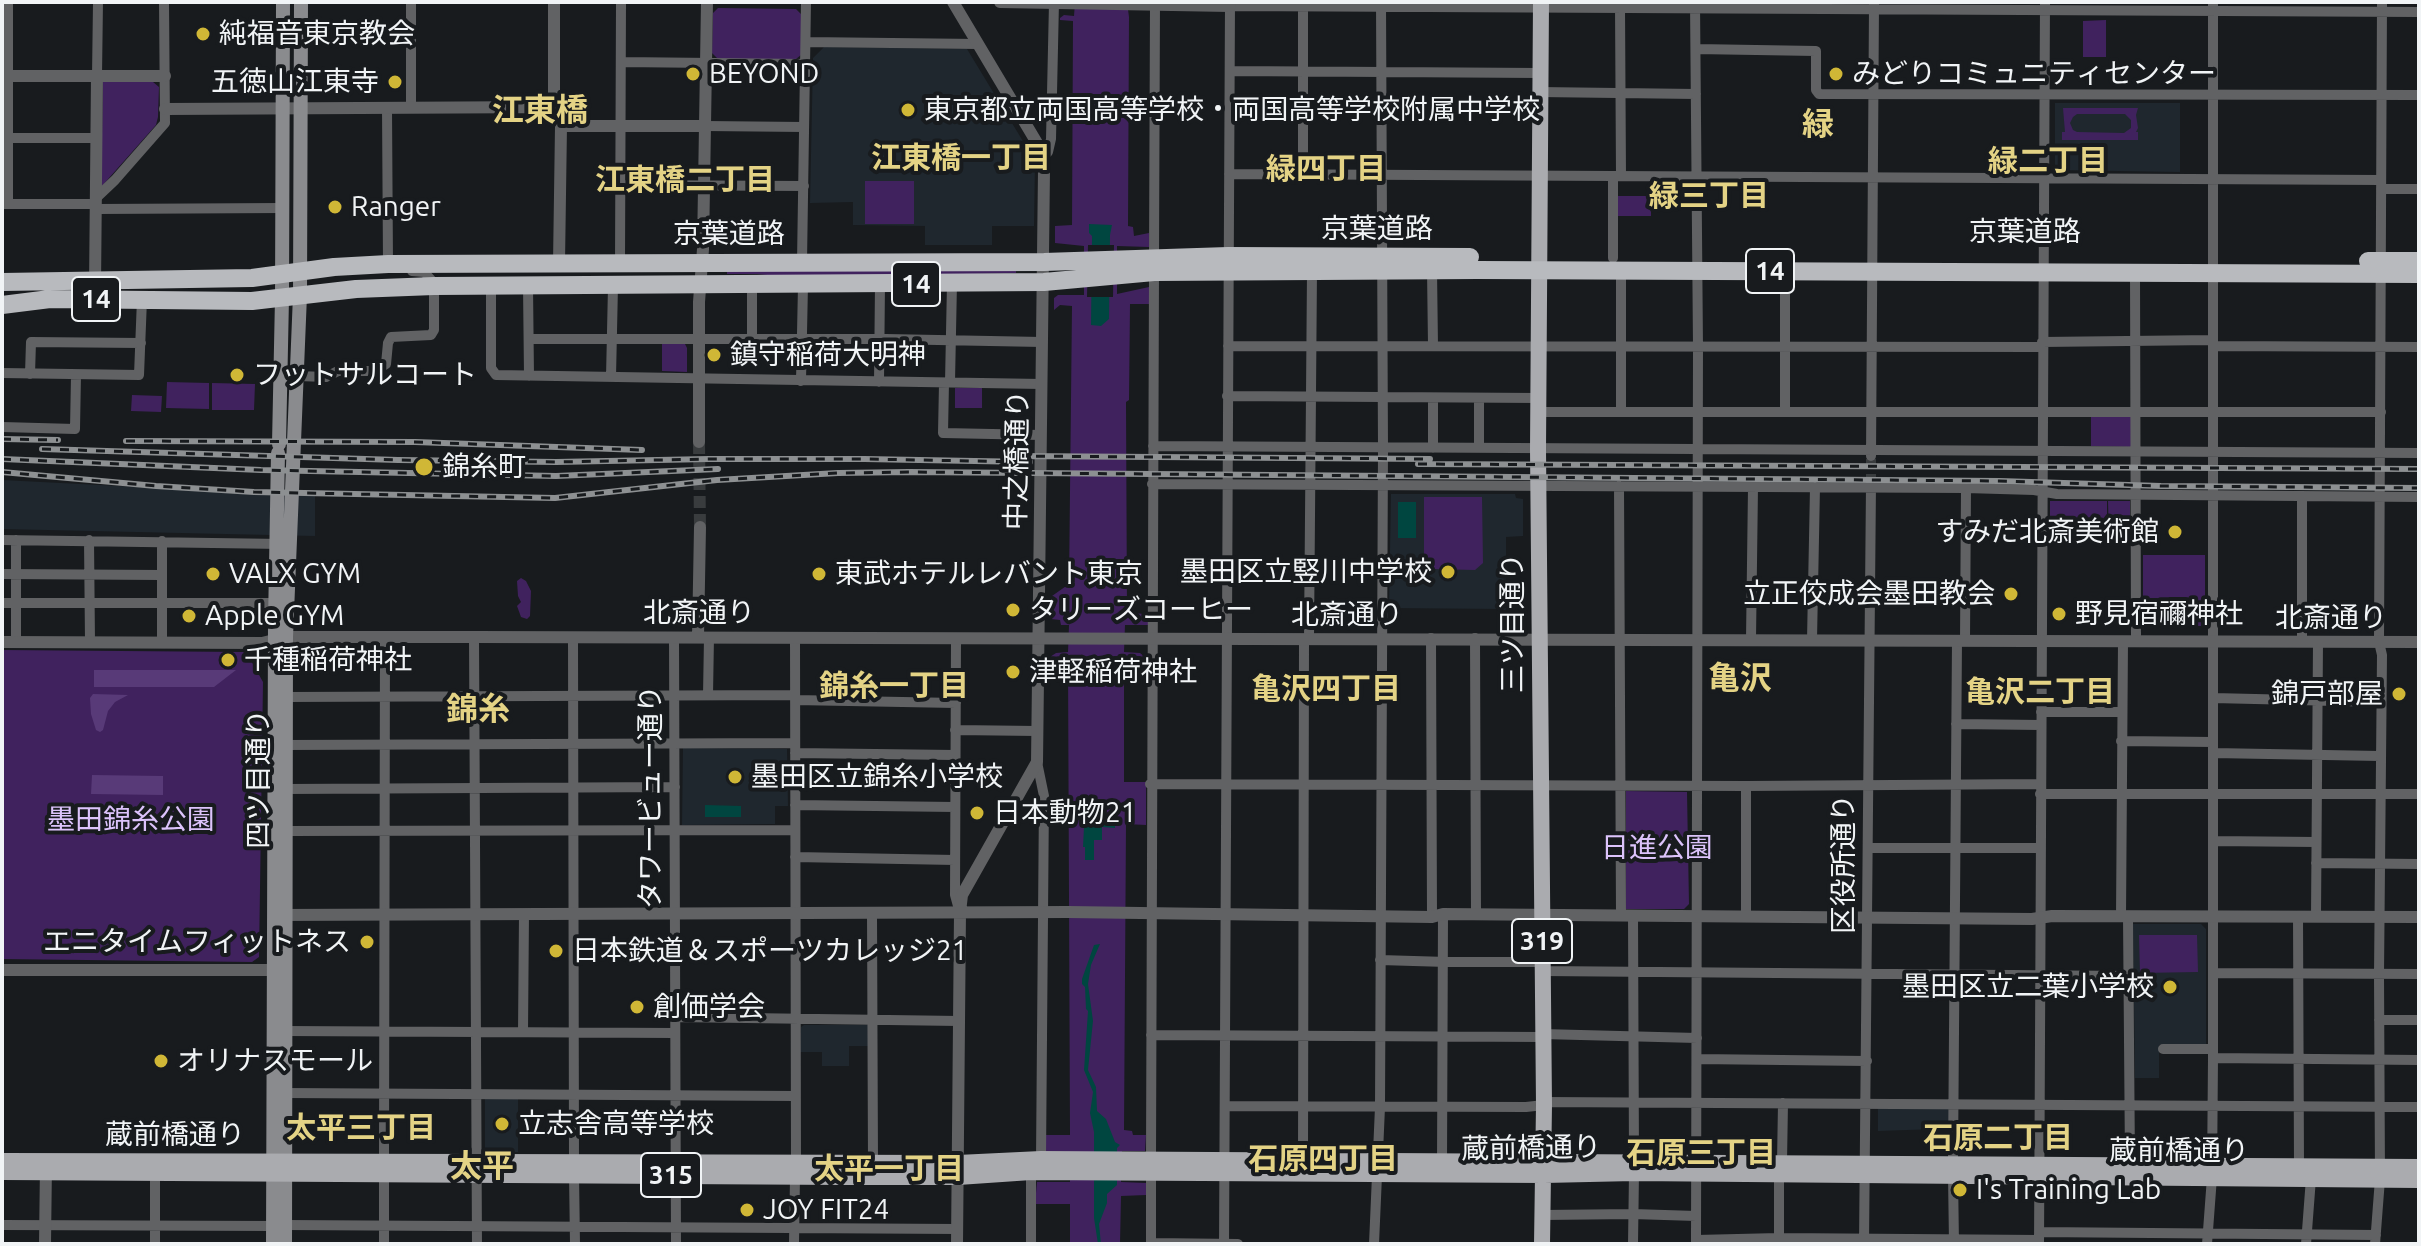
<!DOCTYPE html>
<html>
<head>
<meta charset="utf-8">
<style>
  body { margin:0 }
  #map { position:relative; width:2421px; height:1246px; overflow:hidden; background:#181b1e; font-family:Ubuntu,sans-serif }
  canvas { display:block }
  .frame { position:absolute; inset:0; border:4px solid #f1f4f6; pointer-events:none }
</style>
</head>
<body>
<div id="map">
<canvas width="2421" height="1246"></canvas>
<div class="frame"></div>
</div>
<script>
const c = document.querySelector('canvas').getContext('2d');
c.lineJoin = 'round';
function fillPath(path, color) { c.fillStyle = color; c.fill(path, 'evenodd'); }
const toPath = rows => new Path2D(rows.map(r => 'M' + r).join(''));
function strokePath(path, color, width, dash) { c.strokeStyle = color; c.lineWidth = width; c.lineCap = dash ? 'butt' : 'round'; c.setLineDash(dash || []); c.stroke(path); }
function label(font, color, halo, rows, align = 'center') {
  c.font = font + ' Ubuntu,"Noto Sans JP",sans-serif'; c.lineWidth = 8; c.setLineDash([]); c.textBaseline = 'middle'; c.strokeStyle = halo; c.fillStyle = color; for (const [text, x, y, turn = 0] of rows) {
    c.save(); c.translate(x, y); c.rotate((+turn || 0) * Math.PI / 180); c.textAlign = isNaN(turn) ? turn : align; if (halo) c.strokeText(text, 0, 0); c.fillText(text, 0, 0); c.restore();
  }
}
const built = toPath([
  [824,47,967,49,1035,161,1034,226,992,226,992,245,925,245,925,226,853,225,853,202,810,203,813,58],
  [2055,103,2180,103,2180,172,2055,170],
  [2,480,315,496,315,536,2,529],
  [1391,494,1515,494,1516,498,1523,499,1523,536,1506,537,1506,624,1502,623,1502,609,1389,608],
  [683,748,787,749,788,806,775,806,775,824,682,825],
  [2133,924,2201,924,2206,929,2206,1046,2159,1045,2159,1078,2135,1078],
  [804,1025,869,1025,869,1046,849,1046,849,1066,822,1066,822,1052,800,1052,801,1027],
  [485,1099,518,1099,518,1152,489,1152,485,1148],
  [1878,1108,1949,1108,1949,1124,1937,1124,1937,1129,1878,1131]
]);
const green = toPath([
  [1075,2,1127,2,1129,17,1128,226,1133,227,1134,236,1149,233,1149,247,1117,246,1117,294,1149,287,1150,304,1130,304,1129,400,1126,402,1127,613,1148,614,1148,625,1125,625,1124,652,1140,653,1146,658,1146,662,1124,662,1124,782,1146,782,1146,825,1126,824,1124,1130,1132,1131,1133,1135,1146,1135,1145,1151,1122,1151,1121,1182,1146,1183,1146,1195,1121,1196,1120,1244,1070,1244,1070,1204,1035,1204,1037,1182,1070,1182,1070,1152,1045,1151,1045,1135,1070,1135,1068,662,1050,661,1050,657,1056,653,1068,652,1069,625,1061,625,1060,620,1051,619,1052,596,1069,584,1072,306,1060,305,1054,310,1054,298,1058,295,1084,295,1084,246,1055,243,1055,226,1072,225,1073,21,1060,20,1060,18,1064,15,1074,16],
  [718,8,796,9,801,14,801,55,796,59,718,59,712,53,713,13],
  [2106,20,2106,57,2083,57,2083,21],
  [103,81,153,82,159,87,158,117,156,125,101,187],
  [2063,108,2138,108,2136,115,2138,128,2136,132,2138,132,2138,140,2062,140,2062,132,2065,132],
  [2077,114,2125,114,2131,120,2131,128,2124,133,2077,132,2073,130,2070,123,2073,117],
  [865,181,914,181,914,224,865,224],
  [1615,196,1651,196,1651,216,1615,216],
  [727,270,1016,270,1016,273,798,278,757,274,727,274],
  [662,344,685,344,687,348,687,372,662,371],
  [167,382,209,383,209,409,166,408],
  [212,383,255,384,254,410,212,410],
  [955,388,982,388,982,408,955,408],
  [132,395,162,396,161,412,131,411],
  [2091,416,2131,416,2131,447,2091,446],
  [1424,497,1482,497,1483,563,1475,570,1433,569,1424,562],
  [2050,501,2107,501,2107,540,2050,540],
  [2108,501,2130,501,2130,540,2109,540],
  [2143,555,2205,555,2205,622,2201,626,2143,625],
  [521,578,526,581,531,591,530,616,527,619,521,617,517,606,521,602,518,596,517,581],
  [2,650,243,652,249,657,263,682,259,957,252,962,2,959],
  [1626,791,1687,792,1689,904,1684,909,1626,909],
  [2139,935,2197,935,2198,972,2140,973]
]);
const forest = toPath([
  [94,670,236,670,214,687,94,687],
  [93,694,128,695,115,702,108,711,103,730,100,732,96,730,91,714,90,698],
  [92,775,163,776,163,795,91,794]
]);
const water = toPath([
  [1089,224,1112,225,1110,235,1109,319,1101,326,1091,325,1092,236,1089,233],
  [1398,502,1416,502,1416,538,1398,538],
  [705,805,741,806,741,817,705,817],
  [1108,817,1115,817,1115,828,1102,827,1102,840,1094,840,1094,860,1085,860,1085,847,1083,847,1084,827,1094,827,1094,819,1108,819],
  [1100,944,1091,965,1088,984,1093,1021,1088,1070,1096,1087,1097,1111,1106,1119,1115,1142,1120,1145,1117,1148,1117,1185,1107,1194,1107,1203,1099,1224,1101,1244,1098,1244,1094,1218,1094,1132,1090,1113,1093,1092,1084,1070,1088,1011,1086,1009,1085,987,1082,984,1082,979,1094,945]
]);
const pier = toPath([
  [1088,245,1114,245,1113,297,1087,297]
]);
const minorTunnel = toPath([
  [1871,484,1871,456]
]);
const tertiaryTunnel = toPath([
  [699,442,700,527]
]);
const minor = toPath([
  [411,2,411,107],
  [1695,2,1698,347,1696,1244],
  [1230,6,2419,12],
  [1303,6,1303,173],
  [1620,7,1621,176],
  [806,42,978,44],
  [1696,49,1816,51,1816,90,1819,94,2419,95],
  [621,62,805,64],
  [1230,71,1539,73],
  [97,76,98,2],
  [1539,92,1696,94],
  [387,108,388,264],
  [705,126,804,127],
  [4,138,97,138],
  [1043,157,1048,152,1051,139,1054,2],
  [1229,174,2381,180],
  [1613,176,1613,258],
  [621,185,804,186],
  [2381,189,2419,189],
  [96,198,115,180,165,123,164,2],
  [2,204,96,204],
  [8,204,8,2],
  [96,209,283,208],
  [1154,257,1155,2],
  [802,262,806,2],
  [620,263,621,2],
  [1432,270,1433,346],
  [1621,270,1621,412],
  [1785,271,1785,412],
  [2135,272,2136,641],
  [752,285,752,340],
  [491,286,491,368,496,375,1042,384],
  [528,286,529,376],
  [529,339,886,339,1042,342],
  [2042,342,2213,340],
  [1228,346,2042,347],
  [2213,346,2419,347],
  [292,371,298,376,326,377,338,371,375,371,386,364,388,343,391,337,431,335,434,330,434,283,424,272,412,271],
  [2,373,139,375,142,299],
  [30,374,31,342,141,343],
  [611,377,613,286],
  [801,381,803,285],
  [879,382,880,284],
  [950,382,952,283],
  [944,383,943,433,1041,435],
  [1227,396,1538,398],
  [1433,398,1433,448],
  [1479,398,1479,448],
  [1538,412,2381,412],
  [2,427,75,429,76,375],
  [1153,446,2419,453],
  [1871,456,1874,4],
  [1152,484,1966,488,2034,490,2057,494,2419,497],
  [1619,486,1621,915],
  [2302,496,2302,641],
  [2,540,283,544],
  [89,540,90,642],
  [2,574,162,575],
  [2,603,275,603],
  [474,637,477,1244],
  [573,637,574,1162],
  [674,637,676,1244],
  [795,638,796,1162],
  [1431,638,1432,917],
  [1475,638,1476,914],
  [956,639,955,895,958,906],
  [1309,639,1312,271],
  [1751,639,1753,487],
  [1812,640,1815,487],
  [1965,640,1966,488],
  [16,642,16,540],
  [162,642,162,541],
  [708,695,709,637],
  [286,697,795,695],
  [2213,698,2381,702],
  [795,700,956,703],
  [2041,712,2122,712],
  [1956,724,2041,725],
  [955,730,1037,731],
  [2121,741,2213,742],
  [285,745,795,743],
  [795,753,955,755],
  [2213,753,2380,756],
  [1037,762,1044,796,1041,1159],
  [1150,784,1746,786,2040,784],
  [285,789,675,787],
  [2040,794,2419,794],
  [795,805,955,807],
  [285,831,795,830],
  [2213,841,2316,842],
  [1869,848,2041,848],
  [795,857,955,860],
  [2316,863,2419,864],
  [872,913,873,1163],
  [1633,915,1634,1161],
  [2121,916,2123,641],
  [2298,916,2299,1165],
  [2316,916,2318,642],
  [1746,917,1746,786],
  [2128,917,2130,1164],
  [1380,960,1447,962,1542,962],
  [1542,971,2128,976],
  [2213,973,2419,974],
  [675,1017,959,1021],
  [2379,1020,2419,1020],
  [284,1031,675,1033],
  [523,1032,524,914],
  [1542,1034,1697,1038],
  [1151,1035,1543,1037],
  [2163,1049,2213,1049],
  [2213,1058,2419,1060],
  [1697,1059,1867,1061],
  [285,1093,795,1096],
  [1544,1102,2419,1107],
  [1225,1106,1526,1107,1544,1105],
  [384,1160,385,637],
  [1151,1161,1154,272],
  [1303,1161,1304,639],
  [1442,1162,1443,914],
  [1782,1162,1783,1103],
  [1953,1163,1957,640],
  [384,1174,384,1244],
  [574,1174,575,1244],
  [1779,1175,1779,1241],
  [1953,1175,1954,1244],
  [1543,1215,1633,1214,1696,1216],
  [2,1225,273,1226],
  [285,1225,958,1229],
  [2039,1232,2376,1235],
  [1696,1240,1779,1238,2039,1240],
  [1151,1243,1238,1244],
  [155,1244,155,1174],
  [794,1244,795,1177],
  [1031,1244,1031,1172],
  [1151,1244,1151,1173],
  [1224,1244,1230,2],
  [1374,1244,1380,1107,1383,448,1381,2],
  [1633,1244,1634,1173],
  [1864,1244,1871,484],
  [2039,1244,2045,2],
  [2207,1244,2212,1177,2213,1058,2213,2],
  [2306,1244,2311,1178],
  [2375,1244,2380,1179,2379,974,2382,655,2379,642,2382,2]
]);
const tertiary = toPath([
  [554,2,554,107,561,126,559,263],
  [953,2,1037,143,1043,157,1044,170,1037,762,962,895,960,912,957,1244],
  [1000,2,1230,6],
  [2,76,165,76],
  [165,109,554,107],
  [561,126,705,126],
  [95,287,97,76],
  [699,442,699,302,703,249,707,2],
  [698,637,700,527],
  [2,642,262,643,286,637,474,637,2419,642],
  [277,915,1068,912,1432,917,1443,914,2032,919,2052,916,2419,917],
  [2,970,283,970],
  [45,1244,46,1164]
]);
const secondary = toPath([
  [279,444,282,298,283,2],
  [273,1244,275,623,278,453],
  [285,1244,286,637,300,295,301,2]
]);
const primary = toPath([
  [1541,2,1538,449,1544,1105,1542,1244],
  [2,1161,958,1163,1041,1159,2419,1167],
  [2,1172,844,1177,958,1177,1031,1172,1544,1175,1634,1173,2419,1180]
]);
const trunk = toPath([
  [2368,261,2419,261],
  [2,282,252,278,334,267,388,264,1044,262,1228,256,1470,257],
  [2,305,50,299,252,301,356,289,434,286,1044,282,1154,272,1478,270,2419,274]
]);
const rail = toPath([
  [2,439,58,440],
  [126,441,415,442,642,450],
  [42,449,398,460,556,462,709,459,864,459,1030,462],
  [1018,456,1430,459],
  [2,459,261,470,556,476,718,469],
  [1418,464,2419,469],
  [2,472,156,486,254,492,555,498,717,480,838,473,909,472,1999,481,2161,486,2419,488]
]);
const markers = [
  [203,34,8,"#d0b736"],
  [693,74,8,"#d0b736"],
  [1836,74,8,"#d0b736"],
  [395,82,8,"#d0b736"],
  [908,110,8,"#d0b736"],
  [335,207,8,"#d0b736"],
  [714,355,8,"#d0b736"],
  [237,375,8,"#d0b736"],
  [424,467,10,"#d0b736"],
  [2175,532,8,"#d0b736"],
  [1448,572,8,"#d0b736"],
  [213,574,8,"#d0b736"],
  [819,574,8,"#d0b736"],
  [2011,594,8,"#d0b736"],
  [1013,610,8,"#d0b736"],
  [2059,614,8,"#d0b736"],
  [189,616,8,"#d0b736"],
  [228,660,8,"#d0b736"],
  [1013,672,8,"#d0b736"],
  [2399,694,8,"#d0b736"],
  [735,777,8,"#d0b736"],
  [977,813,8,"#d0b736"],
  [367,942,8,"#d0b736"],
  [556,951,8,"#d0b736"],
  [2170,987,8,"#d0b736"],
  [637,1007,8,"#d0b736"],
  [161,1061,8,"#d0b736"],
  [502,1124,8,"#d0b736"],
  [1960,1190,8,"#d0b736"],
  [747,1210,8,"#d0b736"]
];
const shields = [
  [1770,271,48],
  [916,284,48],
  [96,299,48],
  [1542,941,60],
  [671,1175,60]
];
const shieldNames = [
  ["14",1770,271],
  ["14",916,284],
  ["14",96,299],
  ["319",1542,941],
  ["315",671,1175]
];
const poiNames = [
  ["純福音東京教会",219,34],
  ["BEYOND",709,74],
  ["みどりコミュニティセンター",1852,74],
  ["五徳山江東寺",379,82,"right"],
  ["東京都立両国高等学校・両国高等学校附属中学校",924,110],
  ["Ranger",351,207],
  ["鎮守稲荷大明神",730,355],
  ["フットサルコート",253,375],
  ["錦糸町",442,467],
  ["すみだ北斎美術館",2159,532,"right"],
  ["墨田区立竪川中学校",1432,572,"right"],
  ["VALX GYM",229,574],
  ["東武ホテルレバント東京",835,574],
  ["立正佼成会墨田教会",1995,594,"right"],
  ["タリーズコーヒー",1029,610],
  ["野見宿禰神社",2075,614],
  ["Apple GYM",205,616],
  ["千種稲荷神社",244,660],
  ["津軽稲荷神社",1029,672],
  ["錦戸部屋",2383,694,"right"],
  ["墨田区立錦糸小学校",751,777],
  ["日本動物21",993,813],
  ["エニタイムフィットネス",351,942,"right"],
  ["日本鉄道＆スポーツカレッジ21",572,951],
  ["墨田区立二葉小学校",2154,987,"right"],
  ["創価学会",653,1007],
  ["オリナスモール",177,1061],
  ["立志舎高等学校",518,1124],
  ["I's Training Lab",1976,1190],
  ["JOY FIT24",763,1210]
];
const streetNames = [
  ["京葉道路",1377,229],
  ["京葉道路",2025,232],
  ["京葉道路",729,234],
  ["中之橋通り",1017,460,-89],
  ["北斎通り",699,613],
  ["北斎通り",1347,615],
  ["北斎通り",2331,618],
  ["三ツ目通り",1513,623,-90],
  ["四ツ目通り",259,779,-90],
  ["タワービュー通り",651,797,-90],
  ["区役所通り",1844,864,-90],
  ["蔵前橋通り",175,1135],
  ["蔵前橋通り",1531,1148,-1],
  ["蔵前橋通り",2179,1151]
];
const parkNames = [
  ["墨田錦糸公園",131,820],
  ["日進公園",1657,848]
];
const neighbourhoodNames = [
  ["江東橋一丁目",961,158],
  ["緑二丁目",2048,161],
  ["緑四丁目",1326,169],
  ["江東橋二丁目",685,180],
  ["緑三丁目",1709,196],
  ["錦糸一丁目",894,686],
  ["亀沢四丁目",1326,689],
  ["亀沢二丁目",2040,692],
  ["太平三丁目",361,1128],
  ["石原二丁目",1998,1138],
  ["石原三丁目",1701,1153],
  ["石原四丁目",1323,1159],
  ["太平一丁目",889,1169]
];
const quarterNames = [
  ["江東橋",540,110],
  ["緑",1818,124],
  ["亀沢",1740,678],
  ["錦糸",478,709],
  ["太平",482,1166]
];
fillPath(built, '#1f272e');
fillPath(green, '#40225e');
fillPath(forest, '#583a78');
fillPath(water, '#004640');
fillPath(pier, '#181b1e');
strokePath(minorTunnel, '#393c3e', 10, [10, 5]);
strokePath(tertiaryTunnel, '#393c3e', 12, [12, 6]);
strokePath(minor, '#616264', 10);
strokePath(tertiary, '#616264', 12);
strokePath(secondary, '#8a8b8e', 14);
strokePath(primary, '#aaabaf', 16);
strokePath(trunk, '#b8babe', 18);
strokePath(rail, '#8d9092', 6);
strokePath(rail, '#181b1e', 3, [9]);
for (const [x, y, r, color] of markers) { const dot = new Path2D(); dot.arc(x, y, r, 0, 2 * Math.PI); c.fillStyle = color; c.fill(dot); strokePath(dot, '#181b1e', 3); }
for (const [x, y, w] of shields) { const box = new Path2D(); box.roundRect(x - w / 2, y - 22, w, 44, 6); c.fillStyle = '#181b1e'; c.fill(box); strokePath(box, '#f1f4f6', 2); }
label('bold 26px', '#f1f4f6', null, shieldNames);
label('28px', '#f1f4f6', '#181b1e', poiNames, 'left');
label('28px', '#f1f4f6', '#181b1e', streetNames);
label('28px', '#dcc3fb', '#181b1e', parkNames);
label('bold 30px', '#e4d385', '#181b1e', neighbourhoodNames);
label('bold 32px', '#e4d385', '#181b1e', quarterNames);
</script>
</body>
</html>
